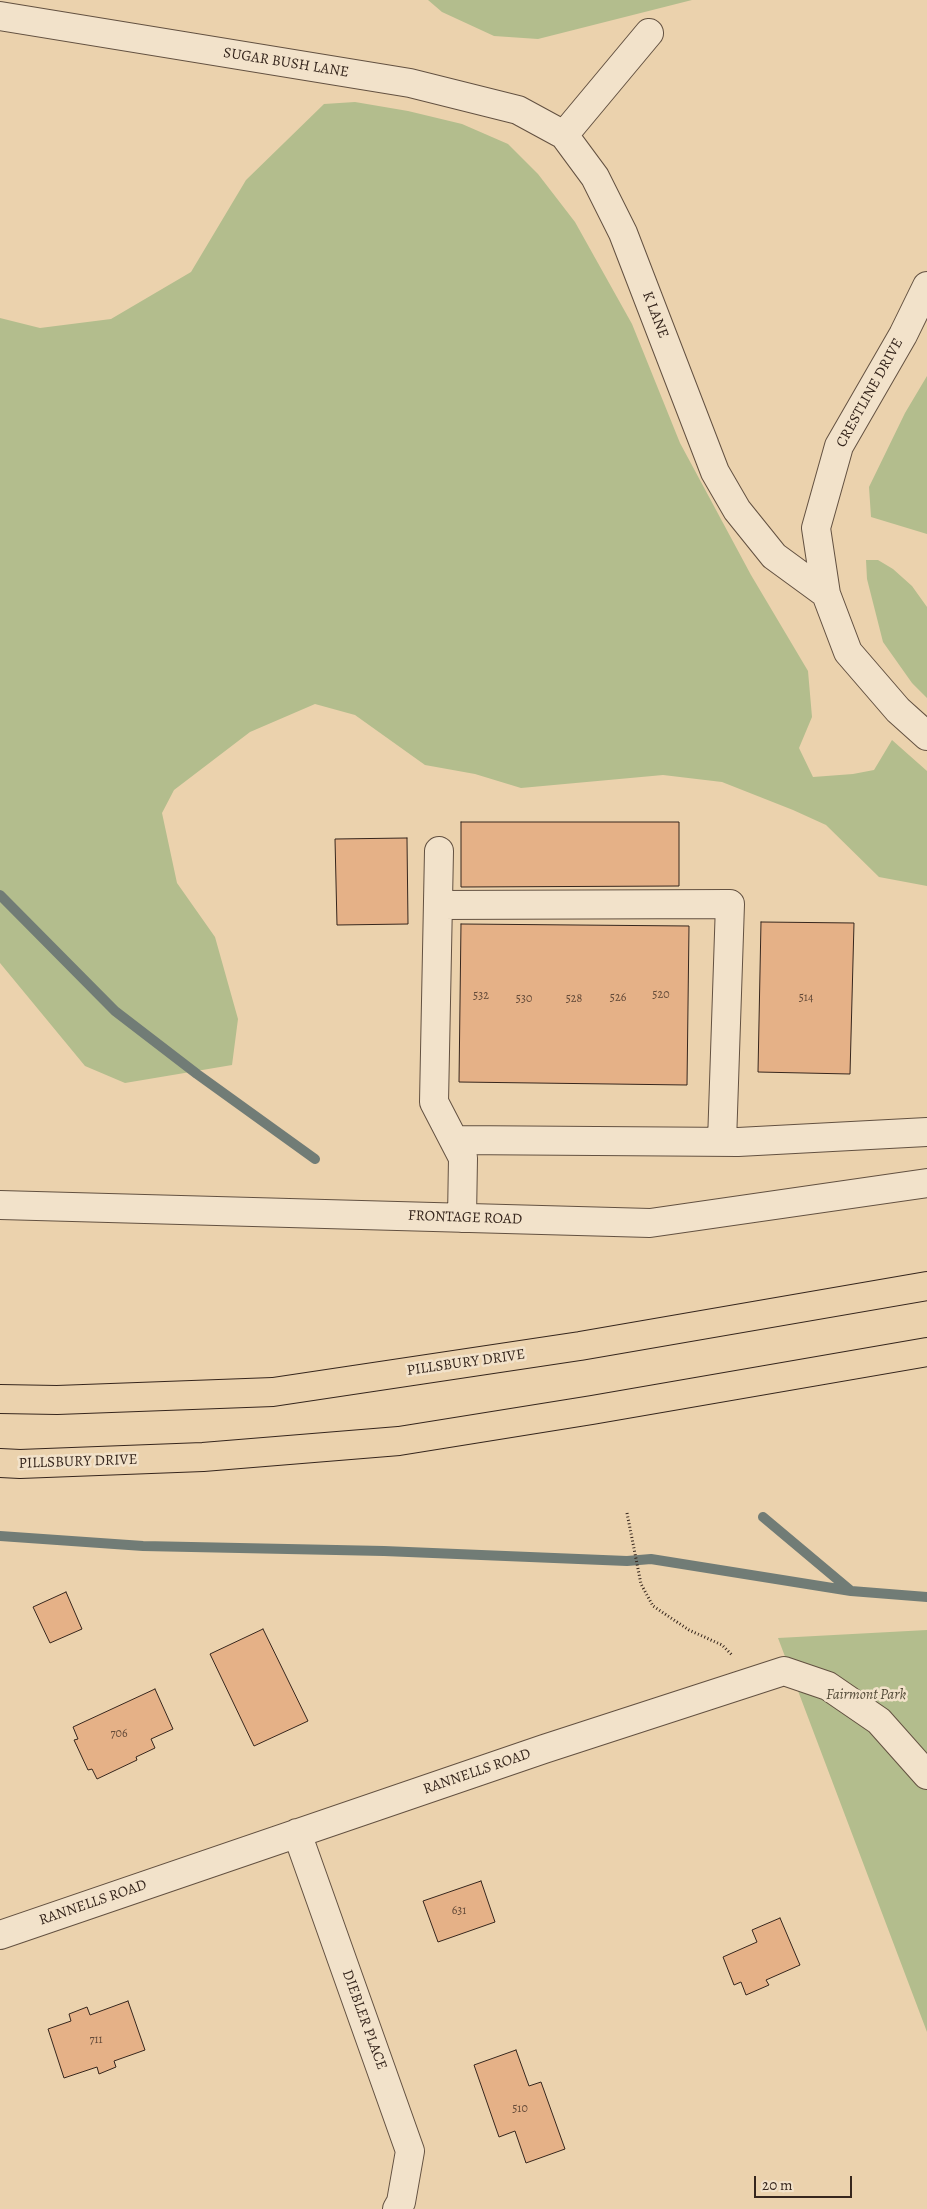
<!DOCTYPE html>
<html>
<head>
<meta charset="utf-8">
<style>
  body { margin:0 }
  #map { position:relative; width:927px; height:2209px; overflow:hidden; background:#ebd2ad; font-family:Alegreya,serif }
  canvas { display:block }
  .scale { position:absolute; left:754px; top:2176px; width:98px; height:22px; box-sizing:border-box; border:2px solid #36261d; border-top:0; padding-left:6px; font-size:15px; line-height:18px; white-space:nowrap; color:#36261d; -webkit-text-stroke:4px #f2e2ca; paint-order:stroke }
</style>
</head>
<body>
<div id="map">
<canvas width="927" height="2209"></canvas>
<div class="scale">20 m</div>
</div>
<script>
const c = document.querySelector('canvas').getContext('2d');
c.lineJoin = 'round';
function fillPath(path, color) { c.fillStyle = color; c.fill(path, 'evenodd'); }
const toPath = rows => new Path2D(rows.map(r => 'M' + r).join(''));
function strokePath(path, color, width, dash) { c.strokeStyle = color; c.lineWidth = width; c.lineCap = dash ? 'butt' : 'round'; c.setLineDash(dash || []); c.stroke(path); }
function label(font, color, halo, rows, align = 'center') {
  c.font = font + ' Alegreya,serif'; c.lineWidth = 5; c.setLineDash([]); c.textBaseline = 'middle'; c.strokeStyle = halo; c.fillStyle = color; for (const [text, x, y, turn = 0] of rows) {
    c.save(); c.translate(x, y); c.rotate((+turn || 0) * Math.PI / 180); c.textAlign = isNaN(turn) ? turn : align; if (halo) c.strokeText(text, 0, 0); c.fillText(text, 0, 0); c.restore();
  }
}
const green = toPath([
  [428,0,692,0,538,39,494,36,442,12],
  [355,102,408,111,462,124,508,144,538,174,575,222,632,324,680,443,751,575,808,671,812,717,799,748,813,777,853,774,874,770,892,740,927,771,927,886,879,877,826,825,793,810,722,782,663,775,521,788,475,774,425,765,355,715,315,704,250,732,174,790,162,813,177,883,215,937,238,1019,232,1065,125,1083,85,1066,0,963,0,318,40,328,111,319,191,272,246,180,324,104],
  [927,376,927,534,871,517,869,487,905,413],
  [866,560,878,560,893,569,912,586,927,607,927,698,912,683,883,642,867,579],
  [927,1630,927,2032,778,1638]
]);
const stream = toPath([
  [0,895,115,1011,197,1074,315,1159],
  [763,1517,850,1590],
  [0,1536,143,1546,384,1551,627,1561,651,1559,851,1591,927,1597]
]);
const building = toPath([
  [461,822,679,822,679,886,461,887,461,822],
  [407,838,408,924,337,925,335,839,407,838],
  [761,922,854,923,850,1074,758,1072,761,922],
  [461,924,689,926,687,1085,459,1082,461,924],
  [66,1592,82,1629,50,1643,33,1607,66,1592],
  [263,1629,308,1721,254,1746,210,1654,263,1629],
  [155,1689,173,1729,151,1739,155,1748,136,1757,137,1760,97,1779,92,1769,88,1770,74,1740,78,1739,73,1727,155,1689],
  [481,1881,495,1922,438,1942,423,1901,481,1881],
  [780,1918,800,1965,766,1980,769,1985,746,1995,741,1982,734,1985,723,1957,757,1942,752,1930,780,1918],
  [128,2001,145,2050,114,2061,116,2067,99,2074,97,2067,64,2078,48,2029,71,2021,69,2014,87,2007,90,2015,128,2001],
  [516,2050,529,2086,541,2082,565,2149,526,2163,515,2131,499,2137,474,2065,516,2050]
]);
const path = toPath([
  [627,1513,641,1584,653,1606,689,1630,722,1645,733,1656]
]);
const minor = toPath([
  [0,16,410,83,518,110,564,135,595,177,623,233,715,472,737,510,774,556,826,594],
  [564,135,649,33],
  [927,286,903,335,839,446,816,528,826,594,848,652,898,710,927,736],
  [439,851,434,1102,463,1158,462,1218],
  [438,905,730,904,722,1142],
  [454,1140,738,1142,927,1132],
  [0,1205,650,1223,927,1183],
  [297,1833,410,2151,401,2202,397,2209],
  [0,1935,544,1749,784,1671,828,1686,879,1721,927,1775]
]);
const highway = toPath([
  [0,1399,57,1400,273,1392,580,1346,927,1286],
  [0,1463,20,1464,203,1457,399,1441,592,1410,927,1352]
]);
const numberNames = [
  ["520",661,995],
  ["532",481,996],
  ["526",618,998],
  ["514",806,998],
  ["530",524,999],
  ["528",574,999],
  ["706",119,1734],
  ["631",459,1911],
  ["711",96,2040],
  ["510",520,2109]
];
const streetNames = [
  ["SUGAR BUSH LANE",286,63,9],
  ["K LANE",655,315,69],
  ["CRESTLINE DRIVE",870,393,-61],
  ["FRONTAGE ROAD",465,1218,2],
  ["PILLSBURY DRIVE",466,1363,-8],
  ["PILLSBURY DRIVE",78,1462,-2],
  ["RANNELLS ROAD",477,1772,-19],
  ["RANNELLS ROAD",93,1903,-19],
  ["DIEBLER PLACE",364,2020,70]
];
const parkNames = [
  ["Fairmont Park",866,1695]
];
fillPath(green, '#b3bd8d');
strokePath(stream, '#717c76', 10);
fillPath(building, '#e5b187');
strokePath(building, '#36261d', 1);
strokePath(minor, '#635141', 30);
strokePath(highway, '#36261d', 30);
strokePath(path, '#36261d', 3, [1, 2.5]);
strokePath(minor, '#f2e2ca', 28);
strokePath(highway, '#ebd2ad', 28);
label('12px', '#624938', null, numberNames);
label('15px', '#36261d', '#f2e2ca', streetNames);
label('italic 15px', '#554c39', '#f2e2ca', parkNames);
</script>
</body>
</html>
